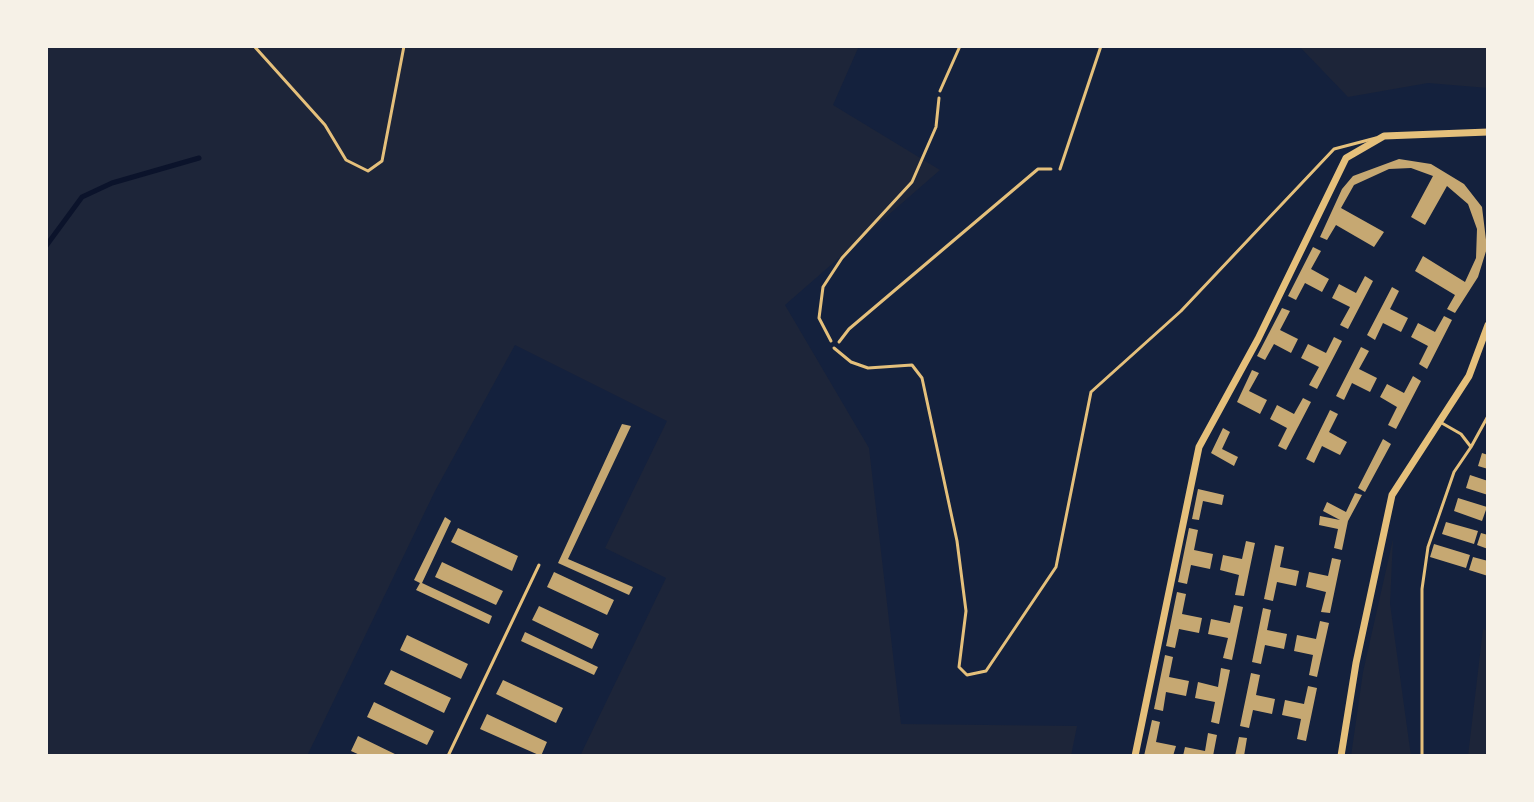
<!DOCTYPE html>
<html>
<head>
<meta charset="utf-8">
<style>
  body { margin:0 }
  #map { position:relative; width:1534px; height:802px; overflow:hidden; background:#14213d; font-family:"Work Sans",sans-serif }
  canvas { display:block }
  .frame { position:absolute; inset:0; border:48px solid #f6f1e7; pointer-events:none }
</style>
</head>
<body>
<div id="map">
<canvas width="1534" height="802"></canvas>
<div class="frame"></div>
</div>
<script>
const c = document.querySelector('canvas').getContext('2d');
c.lineJoin = 'round';
function fillPath(path, color) { c.fillStyle = color; c.fill(path, 'evenodd'); }
const toPath = rows => new Path2D(rows.map(r => 'M' + r).join(''));
function strokePath(path, color, width, dash) { c.strokeStyle = color; c.lineWidth = width; c.lineCap = dash ? 'butt' : 'round'; c.setLineDash(dash || []); c.stroke(path); }
const green = toPath([
  [46,46,859,46,833,105,940,170,785,305,869,448,901,724,1077,726,1071,756,580,756,666,578,605,548,667,421,515,345,435,491,307,756,46,756],
  [1299,46,1488,46,1488,88,1428,83,1348,97],
  [1393,539,1390,604,1411,756,1351,756,1363,672],
  [1483,629,1488,631,1488,756,1468,756]
]);
const stream = toPath([
  [46,246,82,197,112,183,199,158]
]);
const building = toPath([
  [1399,159,1431,164,1464,184,1482,207,1487,248,1478,277,1455,313,1447,309,1455,295,1415,271,1423,256,1465,282,1476,258,1477,229,1468,204,1447,186,1425,225,1411,217,1433,176,1411,168,1389,169,1354,185,1341,208,1384,232,1374,247,1336,225,1327,240,1320,237,1342,189,1353,176],
  [1313,247,1321,251,1311,269,1329,279,1322,292,1305,283,1296,300,1288,296],
  [1365,276,1373,281,1348,329,1340,325,1350,307,1332,298,1339,284,1356,293],
  [1392,287,1399,291,1390,309,1408,318,1401,332,1383,323,1375,340,1367,335],
  [1282,308,1290,311,1280,330,1298,339,1291,353,1274,344,1265,360,1257,356],
  [1444,316,1452,320,1427,369,1419,364,1428,346,1411,337,1418,323,1435,332],
  [1334,337,1342,341,1317,389,1309,385,1319,367,1301,358,1308,344,1326,353],
  [1361,347,1369,351,1359,369,1377,378,1370,392,1352,383,1344,400,1336,396],
  [1252,370,1259,373,1249,391,1267,400,1260,414,1237,402],
  [1413,376,1421,381,1396,429,1388,425,1397,407,1380,397,1387,384,1404,393],
  [1303,398,1311,402,1286,450,1278,446,1287,428,1270,419,1277,405,1294,414],
  [1330,410,1338,414,1329,432,1347,442,1340,455,1322,446,1314,463,1306,459],
  [622,424,631,426,568,559,633,587,629,595,558,563],
  [1223,428,1230,432,1222,449,1238,457,1234,466,1211,453],
  [1383,439,1391,444,1365,492,1358,488],
  [1482,453,1488,455,1488,469,1478,466],
  [1470,475,1488,481,1488,495,1466,488],
  [1198,489,1224,495,1222,505,1203,501,1199,520,1192,519],
  [1355,493,1362,495,1348,521,1342,550,1334,548,1338,529,1319,525,1320,516,1340,520,1323,511,1327,502,1346,512],
  [1458,498,1487,507,1482,521,1454,511],
  [445,517,451,521,422,583,492,616,489,624,416,590,420,583,414,580],
  [1446,522,1478,531,1474,544,1442,534],
  [458,528,518,556,512,571,451,542],
  [1189,528,1198,530,1194,550,1213,554,1210,569,1191,565,1187,584,1178,582],
  [1481,533,1488,535,1488,549,1477,545],
  [1246,541,1255,543,1244,596,1235,595,1239,575,1220,570,1223,555,1242,559],
  [1434,544,1470,555,1466,568,1430,557],
  [1275,545,1284,547,1280,567,1299,571,1296,586,1277,582,1273,601,1264,599],
  [1473,557,1488,561,1488,576,1469,570],
  [1332,558,1341,560,1330,613,1321,612,1326,592,1306,587,1309,572,1328,576],
  [442,562,503,591,496,605,435,577],
  [554,572,614,600,607,615,547,587],
  [1177,592,1186,594,1182,614,1202,618,1199,633,1179,629,1175,648,1166,646],
  [1234,605,1243,607,1232,660,1223,658,1228,638,1208,634,1211,619,1230,623],
  [539,606,599,634,592,649,532,620],
  [1263,608,1271,610,1267,630,1287,634,1284,649,1265,645,1261,664,1252,662],
  [1320,621,1329,623,1317,677,1309,675,1313,655,1294,651,1297,635,1316,639],
  [525,632,598,667,594,675,521,641],
  [407,635,468,664,461,679,400,650],
  [1165,655,1173,657,1169,677,1189,681,1186,696,1166,692,1163,711,1154,709],
  [1221,668,1230,670,1219,724,1211,722,1215,702,1195,698,1198,682,1218,687],
  [391,670,451,698,444,713,384,684],
  [1251,673,1260,675,1256,695,1275,699,1272,714,1253,710,1249,728,1240,726],
  [503,680,563,708,556,723,496,694],
  [1308,686,1317,688,1306,741,1297,739,1301,719,1282,715,1285,700,1304,704],
  [374,702,434,731,427,745,367,717],
  [487,714,547,742,541,756,480,729],
  [1152,720,1160,722,1156,742,1176,746,1173,756,1144,756],
  [1208,733,1217,735,1213,756,1183,756,1185,747,1205,751],
  [358,736,399,756,362,756,351,751],
  [1239,737,1247,738,1244,756,1235,756]
]);
const path = toPath([
  [254,46,325,125,346,160,368,171,382,161,404,46],
  [831,341,819,318,823,287,842,258,912,182,936,127,939,98],
  [839,342,849,329,1038,169,1051,169]
]);
const service = toPath([
  [940,91,960,46],
  [1060,169,1101,46],
  [834,348,851,362,868,368,912,365,922,378,957,541,966,611,959,667,967,675,986,671,1056,567,1091,392,1181,311,1334,149,1376,138],
  [1471,447,1488,416],
  [448,756,539,565],
  [1422,756,1422,589,1428,547,1454,472,1471,447,1461,434,1440,422]
]);
const minor = toPath([
  [1135,756,1199,447,1258,339,1346,158,1384,136,1488,132],
  [1341,756,1356,663,1392,495,1469,376,1488,325]
]);
fillPath(green, '#1d2539');
strokePath(stream, '#0b132b', 5);
fillPath(building, '#c6a872');
strokePath(path, '#e5c07b', 3);
strokePath(service, '#e5c07b', 3);
strokePath(minor, '#e5c07b', 7);
</script>
</body>
</html>
